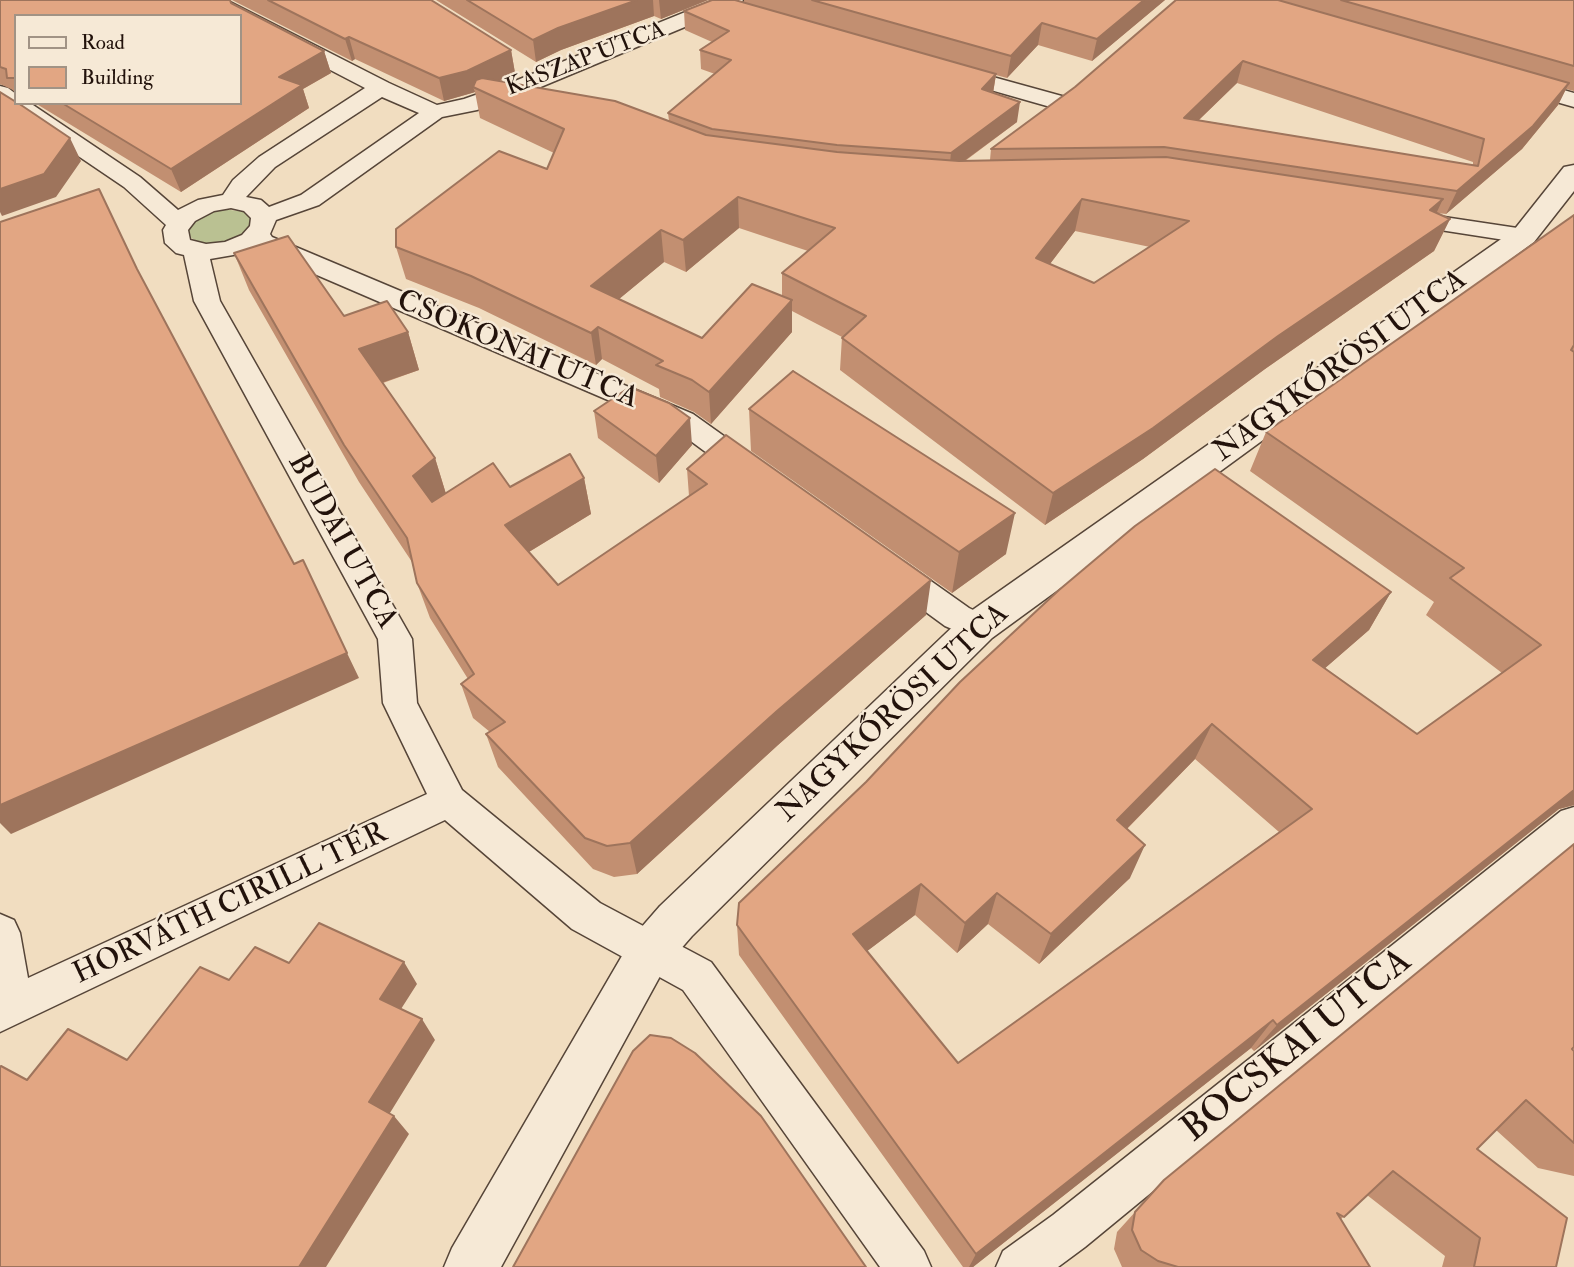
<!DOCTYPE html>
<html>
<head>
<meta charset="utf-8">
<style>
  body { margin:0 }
  #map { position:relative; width:1574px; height:1267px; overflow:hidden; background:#f1ddc0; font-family:"IM FELL Double Pica",serif }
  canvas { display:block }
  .legend { position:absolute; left:14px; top:14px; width:228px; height:91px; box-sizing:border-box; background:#f6e9d6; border:2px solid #a19385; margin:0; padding:9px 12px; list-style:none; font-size:21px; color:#22120b }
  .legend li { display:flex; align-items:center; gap:14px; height:35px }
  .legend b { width:35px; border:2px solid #a19385 }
</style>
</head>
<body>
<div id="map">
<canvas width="1574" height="1267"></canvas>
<ul class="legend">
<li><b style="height:9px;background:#f6e9d6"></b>Road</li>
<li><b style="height:19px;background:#e2a683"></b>Building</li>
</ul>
</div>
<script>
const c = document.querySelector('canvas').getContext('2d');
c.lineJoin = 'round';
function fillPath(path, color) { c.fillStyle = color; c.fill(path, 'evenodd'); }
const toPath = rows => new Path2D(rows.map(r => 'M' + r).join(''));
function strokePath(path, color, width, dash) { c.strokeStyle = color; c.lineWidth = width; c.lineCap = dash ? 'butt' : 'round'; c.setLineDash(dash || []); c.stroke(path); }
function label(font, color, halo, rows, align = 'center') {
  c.font = font + ' "IM FELL Double Pica",serif'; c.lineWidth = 5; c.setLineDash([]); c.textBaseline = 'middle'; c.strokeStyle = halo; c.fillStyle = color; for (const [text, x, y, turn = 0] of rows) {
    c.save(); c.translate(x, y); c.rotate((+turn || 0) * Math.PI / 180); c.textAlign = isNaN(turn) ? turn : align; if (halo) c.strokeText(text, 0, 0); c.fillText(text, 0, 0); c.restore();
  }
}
const green = toPath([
  [223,209,245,212,250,217,251,224,247,231,228,242,203,245,188,236,187,229,191,222,211,211]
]);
const minor = toPath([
  [201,0,226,0,389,83,437,105,464,99,515,81,715,0,743,0,740,4,531,91,477,110,442,117,319,205,276,220,270,234,272,237,693,414,763,464,767,471,763,478,752,482,741,478,673,428,254,248,239,254,210,259,220,301,412,639,417,703,462,790,600,903,711,962,924,1251,931,1267,880,1267,683,990,572,929,445,820,0,1032,0,914,14,920,20,933,28,978,427,794,383,703,378,639,194,301,184,255,176,253,165,243,163,230,166,225,124,187,0,103,0,86,8,88,16,94,16,103,30,103,140,177,178,210,198,200,223,195,233,180,259,157,365,88,240,23,240,16,226,16,201,0],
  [382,97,419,113,301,195,269,207,261,200,246,197,275,167,382,97],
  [231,208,244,211,251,218,250,226,242,235,225,242,206,244,190,240,188,230,195,221,214,211,231,208],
  [953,66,1069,98,1072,103,1069,108,1061,110,945,77,942,72,945,67,953,66],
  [1519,77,1574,93,1574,107,1511,89,1508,84,1511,79,1519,77],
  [1404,211,1524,229,1533,231,1536,236,1533,241,1524,243,1395,223,1392,218,1395,213,1404,211],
  [893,559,904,562,969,608,990,618,995,627,990,636,978,640,945,626,882,580,877,571,882,562,893,559],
  [1574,807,1574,845,1085,1247,1058,1267,996,1267,1003,1251,1053,1215,1561,811,1574,807]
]);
const tertiary = toPath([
  [1574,165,1574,191,1534,242,992,638,692,936,665,967,501,1267,444,1267,452,1248,633,937,660,906,964,616,1514,230,1564,167,1574,165]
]);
const wall = toPath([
  [0,0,232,4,324,51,331,73,303,89,309,108,181,192,35,103,240,103,16,16,16,95,13,90,0,84],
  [232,0,431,0,511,50,515,73,499,80,669,121,668,113,715,74,701,69,700,50,712,42,685,30,684,11,744,3,744,0,1165,0,1092,61,1038,45,1007,78,996,75,993,93,1017,122,965,161,990,160,991,149,1075,87,1176,0,1574,0,1574,91,1566,89,1558,105,1522,149,1446,214,1437,213,1450,219,1434,251,1265,369,1143,459,1045,525,840,370,842,337,792,311,792,332,711,424,694,412,660,397,659,389,602,359,596,365,479,308,406,279,396,247,547,169,554,153,480,118,475,92,444,101,355,59,352,61],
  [1237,83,1473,162,1473,165,1199,120],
  [739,228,808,251,782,273,782,296,702,338,619,299,664,262,686,272],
  [1075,231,1150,247,1094,283,1050,264],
  [436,0,708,0,661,19,654,16,561,50,536,62],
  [1574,215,1574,805,1559,809,1254,1051,1251,1048,973,1267,963,1267,739,955,737,925,1391,592,1369,630,1325,668,1417,734,1502,673,1426,615,1434,602,1250,471,1266,432],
  [1195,759,1279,832,958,1063,867,951,915,915,957,953,988,924,1039,964,1130,878,1127,829],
  [234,253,344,316,408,332,419,370,383,383,435,458,446,494,584,478,591,514,529,552,558,585,689,496,687,469,926,615,778,745,637,874,614,877,593,869,498,767,486,734,490,732,473,718,461,684,468,679,430,618,417,583,412,562,359,482,249,290],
  [749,409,1006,554,952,593,751,451],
  [594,411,692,445,659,483,598,438],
  [1572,1049,1574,1051,1574,1176,1538,1168,1496,1130,1477,1149,1556,1267,1442,1267,1445,1256,1367,1195,1341,1219,1370,1267,1122,1267,1114,1249,1117,1232,1164,1180]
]);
const shadedWall = toPath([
  [637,0,653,0,654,16,561,50,536,62,533,40,558,28],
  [659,0,708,0,661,19],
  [1144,0,1165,0,1092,61,1097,39],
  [1042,23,1038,45,1007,78,1011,56],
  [349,37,355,59,352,61,345,39],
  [511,50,515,73,480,90,473,87,475,92,472,93,444,101,439,78],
  [324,51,331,73,303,89,309,108,181,192,171,169,279,77],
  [1243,61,1237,83,1178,140,1184,118],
  [996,74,993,93,982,89],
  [1569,83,1558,105,1522,149,1446,214,1457,191],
  [1020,102,1017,122,949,172,951,153],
  [70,138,81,161,56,197,2,216,0,212,0,189],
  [738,197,739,228,686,272,683,240],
  [1082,199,1075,231,1030,290,1036,258],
  [1443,199,1428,231,1430,210],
  [1450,219,1434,251,1265,369,1143,459,1045,525,1053,493,1278,336],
  [661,230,664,262,596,318,591,286],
  [792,300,792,332,711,424,709,392],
  [598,327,602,359,596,365,591,333],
  [408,332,419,370,372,386,359,349],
  [690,418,692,445,659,483,656,456],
  [435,458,446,494,425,513,413,476],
  [584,478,591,514,514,561,505,525],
  [1015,513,1006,554,952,593,959,552],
  [931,580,926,615,778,745,637,874,630,843,777,711],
  [1391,592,1369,630,1293,696,1313,660],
  [347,653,359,678,11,834,0,823,0,805],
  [1212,724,1195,759,1103,853,1117,820],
  [1574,790,1574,805,1559,809,1254,1051,1277,1025],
  [1145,845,1130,878,1039,964,1051,934],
  [921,884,915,915,850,964,853,934],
  [997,893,988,924,957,953,965,923],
  [404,962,417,984,394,1020,380,999],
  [422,1019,435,1040,385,1121,369,1102],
  [1273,1020,1251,1048,973,1267,969,1267,976,1254],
  [394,1116,409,1134,326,1267,299,1267]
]);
const building = toPath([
  [0,0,230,0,231,3,324,51,279,77,302,85,171,169,62,103,240,103,240,16,16,16,16,78,7,78,6,69,0,67,0,0],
  [268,0,431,0,511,50,467,71,439,78,349,37,345,39,268,0],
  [467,0,637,0,558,28,533,40,467,0],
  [712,0,735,0,996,74,982,89,1020,102,951,153,837,145,712,129,668,113,731,60,700,50,729,31,684,11,712,0],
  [812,0,1144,0,1097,39,1042,23,1011,56,812,0],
  [1176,0,1278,0,1569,83,1533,126,1457,191,1164,147,991,149,1075,87,1176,0],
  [1243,61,1484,139,1478,166,1184,118,1243,61],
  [1341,0,1574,0,1574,66,1341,0],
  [482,78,615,101,706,135,837,152,959,161,1166,157,1443,199,1430,210,1450,219,1278,336,1153,428,1053,493,842,338,866,316,782,273,835,228,738,197,683,240,661,230,591,286,702,338,752,284,792,300,709,392,692,380,656,365,663,361,598,327,591,333,471,276,396,247,396,229,499,151,547,169,564,129,473,87,476,80,482,78],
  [1082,199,1189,221,1094,283,1036,258,1082,199],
  [0,92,16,102,16,103,18,103,70,138,44,174,0,189,0,92],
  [99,189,137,269,294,564,303,560,347,653,0,805,0,222,99,189],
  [1574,215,1574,345,1571,350,1574,352,1574,790,1277,1025,1273,1020,976,1254,737,925,739,903,866,782,960,682,1059,590,1135,526,1215,469,1391,592,1313,660,1417,734,1541,645,1450,578,1464,568,1266,432,1574,215],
  [1212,724,1312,809,958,1063,853,934,921,884,965,923,997,893,1051,934,1145,845,1117,820,1212,724],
  [288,236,344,316,387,301,408,332,359,349,435,458,413,476,432,502,493,463,510,487,570,454,584,478,505,525,558,585,707,484,687,469,726,435,931,580,777,711,630,843,607,846,585,838,486,734,505,722,461,684,474,674,417,583,407,538,344,445,234,253,288,236],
  [793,371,1015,513,959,552,749,409,793,371],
  [630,387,669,403,690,418,656,456,594,411,630,387],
  [1574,844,1574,1047,1572,1049,1574,1051,1574,1143,1526,1100,1477,1149,1567,1218,1556,1267,1474,1267,1480,1238,1393,1171,1344,1217,1337,1213,1370,1267,1178,1267,1158,1261,1141,1250,1132,1230,1135,1212,1164,1180,1574,844],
  [319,923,404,962,380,999,422,1019,369,1102,394,1116,299,1267,0,1267,0,1067,1,1066,27,1080,68,1029,127,1060,200,967,229,980,255,947,289,963,319,923],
  [650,1035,671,1038,695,1053,761,1116,866,1267,513,1267,633,1051,650,1035]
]);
const farStreetnames = [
  ["KASZAP UTCA",586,60,-21]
];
const streetNames = [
  ["CSOKONAI UTCA",517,351,23],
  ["NAGYKŐRÖSI UTCA",1341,367,-36],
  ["BUDAI UTCA",341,542,61],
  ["NAGYKŐRÖSI UTCA",894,714,-43],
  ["HORVÁTH CIRILL TÉR",231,905,-25]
];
const nearStreetnames = [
  ["BOCSKAI UTCA",1298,1047,-39]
];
fillPath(green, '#bac192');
strokePath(minor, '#564538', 3);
strokePath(tertiary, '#564538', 3);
fillPath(minor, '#f6e9d6');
fillPath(tertiary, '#f6e9d6');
fillPath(wall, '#c28f71');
fillPath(shadedWall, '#9e745c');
fillPath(building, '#e2a683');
strokePath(building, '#9e745c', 2);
label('24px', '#22120b', '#f6e9d6', farStreetnames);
label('30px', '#22120b', '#f6e9d6', streetNames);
label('37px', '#22120b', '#f6e9d6', nearStreetnames);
</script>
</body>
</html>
